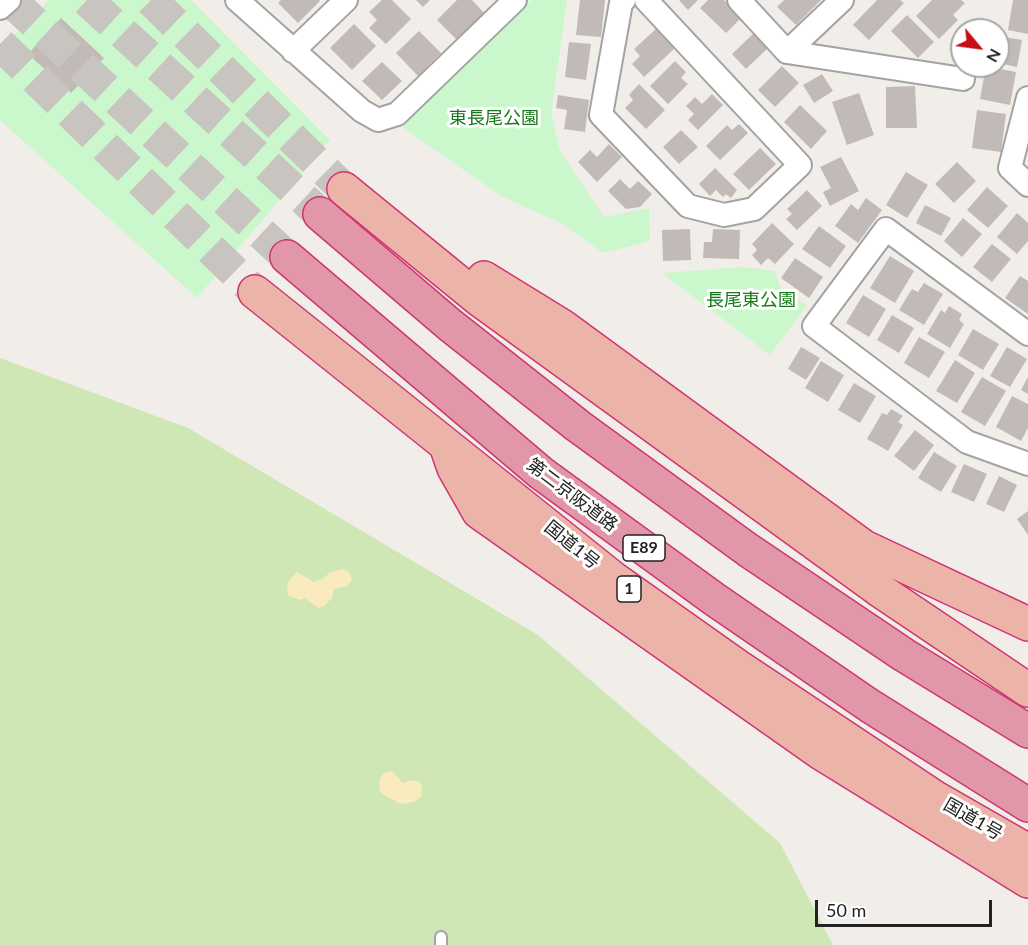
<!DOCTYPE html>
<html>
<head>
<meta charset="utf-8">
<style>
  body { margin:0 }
  #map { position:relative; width:1028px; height:945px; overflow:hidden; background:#f1eee9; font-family:Lato,sans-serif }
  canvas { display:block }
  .north { position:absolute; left:950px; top:18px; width:60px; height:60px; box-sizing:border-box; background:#fff; border:2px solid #a7a7a7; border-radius:50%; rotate:119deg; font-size:16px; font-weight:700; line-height:24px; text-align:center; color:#222 }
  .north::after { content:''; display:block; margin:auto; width:21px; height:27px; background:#c60e17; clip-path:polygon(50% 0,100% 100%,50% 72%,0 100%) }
  .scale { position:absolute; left:815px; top:900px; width:177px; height:27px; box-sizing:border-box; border:3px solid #222; border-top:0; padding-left:8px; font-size:18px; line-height:21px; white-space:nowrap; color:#222; -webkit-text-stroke:4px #fff; paint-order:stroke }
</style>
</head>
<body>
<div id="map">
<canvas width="1028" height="945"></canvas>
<div class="north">N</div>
<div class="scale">50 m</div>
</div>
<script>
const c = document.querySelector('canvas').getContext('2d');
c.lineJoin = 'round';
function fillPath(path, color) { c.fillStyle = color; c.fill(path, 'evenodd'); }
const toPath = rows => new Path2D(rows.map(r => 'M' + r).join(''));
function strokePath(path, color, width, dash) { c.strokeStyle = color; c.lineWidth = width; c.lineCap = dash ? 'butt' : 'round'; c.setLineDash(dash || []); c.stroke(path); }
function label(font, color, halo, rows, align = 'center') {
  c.font = font + ' Lato,"Noto Sans JP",sans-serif'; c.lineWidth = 6; c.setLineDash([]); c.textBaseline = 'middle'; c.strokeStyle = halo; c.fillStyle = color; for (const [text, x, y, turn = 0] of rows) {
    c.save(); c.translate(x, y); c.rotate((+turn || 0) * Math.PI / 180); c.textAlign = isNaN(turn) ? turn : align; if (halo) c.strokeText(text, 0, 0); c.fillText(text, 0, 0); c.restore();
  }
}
const grass = toPath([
  [0,358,188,428,538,635,780,843,833,945,0,945]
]);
const sand = toPath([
  [343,569,350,573,352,580,347,586,334,589,332,598,324,606,318,608,305,598,300,600,288,595,287,583,297,572,314,582,322,579,331,572],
  [392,771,403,783,413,780,419,782,422,786,421,797,414,802,401,804,385,796,380,791,379,781,384,773]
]);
const park = toPath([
  [49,0,191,0,330,140,197,298,0,120,0,49],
  [531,0,567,0,551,113,560,151,604,217,649,208,650,241,603,253,563,224,501,196,398,124],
  [744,267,774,271,781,288,807,305,770,355,662,273]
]);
const building = toPath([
  [281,0,319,0,320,1,298,23,278,3],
  [382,0,392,0,411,19,386,44,369,28,377,20,369,12],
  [416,0,430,0,423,7],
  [457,0,472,0,485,14,458,41,437,20],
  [580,0,605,0,601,37,576,35],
  [679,0,698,0,688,10],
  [708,0,724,0,741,18,726,33,700,8],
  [784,0,821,0,796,25,777,7],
  [877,0,900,0,904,3,869,40,853,25],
  [932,0,961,0,965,3,953,15,958,20,939,39,916,16],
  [1013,0,1028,0,1028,34,1008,30],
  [907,15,934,42,918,58,891,31],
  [61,18,104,58,71,93,28,54],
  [354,24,376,46,352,70,330,48],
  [656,29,674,49,644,77,632,64,640,56,634,49],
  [419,31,441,53,418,76,396,53],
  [755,32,769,47,746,69,732,54],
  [998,36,1022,40,1017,67,998,63],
  [569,42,591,44,586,80,565,77],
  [675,61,686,72,681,78,688,84,668,104,650,86],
  [382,62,402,81,382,100,362,81],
  [782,66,799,83,775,107,758,90],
  [986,66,1016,72,1010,105,980,99],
  [822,74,833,91,814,103,803,85],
  [639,84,665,110,646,129,625,108,633,100,629,95],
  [915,86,917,128,886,128,886,87],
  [859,93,874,135,847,145,832,102],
  [712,94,723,105,698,130,688,120,694,114,686,106,695,97,702,104],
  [558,95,589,100,585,132,564,129,567,110,556,108],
  [800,105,827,131,811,149,784,122],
  [977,110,1006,114,1001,152,972,148],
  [739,124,748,133,720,160,706,146,727,125,732,130],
  [681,130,698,147,679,164,663,147],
  [609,144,622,157,597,182,578,162,590,150,597,157],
  [760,148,776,164,749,190,733,174],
  [841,157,859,191,830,206,823,192,831,188,820,167],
  [957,162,976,181,954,203,935,184],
  [715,168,737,190,731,198,726,194,723,197,716,190,710,196,699,184],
  [906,172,928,185,907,218,886,205],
  [620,179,630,189,638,181,652,194,640,207,626,209,608,191],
  [987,187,1008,206,988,228,967,210],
  [807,190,822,206,797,230,786,219,792,214,787,209],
  [866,198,882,210,858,243,835,226,851,204,858,210],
  [925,205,951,218,941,236,916,223],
  [1017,213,1028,223,1028,241,1017,254,997,237],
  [963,218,982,234,962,257,944,241],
  [772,223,794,244,775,264,768,258,761,265,752,255,757,250,752,244],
  [819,226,846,246,830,268,802,249],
  [690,229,691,260,663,261,662,230],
  [713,229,740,230,739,259,703,258,704,242,712,242],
  [992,244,1011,259,992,282,973,267],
  [890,256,914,271,895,303,870,288],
  [795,258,823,277,809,298,781,278],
  [1020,276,1028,281,1028,314,1005,298],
  [924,283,943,294,924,325,899,310,912,289,918,292],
  [863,295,886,309,869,337,846,323],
  [949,306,962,314,959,320,964,324,950,348,927,334,941,310,945,313],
  [892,315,914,328,899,353,877,340],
  [973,329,999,344,983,370,958,355],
  [919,337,945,352,929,378,904,363],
  [801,347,820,358,806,380,788,369],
  [1007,347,1027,359,1010,387,990,376],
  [955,360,975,373,957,403,936,391],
  [821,361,844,375,828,402,805,388],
  [982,377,1006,391,985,426,961,412],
  [1028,377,1028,394,1021,390],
  [854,383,876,396,860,423,838,410],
  [1012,396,1028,404,1028,428,1021,441,996,427],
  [891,409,903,416,898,422,903,425,888,451,867,439,882,413,887,415],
  [915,430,934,445,914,471,894,456],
  [934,452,957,466,941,492,918,478],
  [964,464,987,474,974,502,951,492],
  [999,476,1017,485,1004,512,986,504],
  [1028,511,1028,535,1017,519]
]);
const trunkTunnel = toPath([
  [151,0,344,189],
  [0,44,255,292]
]);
const motorwayTunnel = toPath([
  [10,0,287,257],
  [87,0,320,214]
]);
const service = toPath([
  [441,937,441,945]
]);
const minor = toPath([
  [237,0,362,111,378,120,397,114,515,0],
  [624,0,621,3,601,115,688,206,724,215,754,209,800,165,646,0],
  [739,0,787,52,963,79],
  [0,8,9,0],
  [293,51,346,0],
  [787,52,842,0],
  [1028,98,1010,168,1028,185],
  [1028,334,886,229,814,326,967,442,1028,464]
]);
const trunk = toPath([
  [344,189,480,300,878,589,1028,690],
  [484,278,562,326,864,547,1028,624],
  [255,292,614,579,737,666,934,797,1028,851],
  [447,448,454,468,479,512,821,753,1028,881]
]);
const motorway = toPath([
  [320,214,450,325,578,426,748,550,904,655,1028,731],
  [287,257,541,473,714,599,870,706,1028,805]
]);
const shields = [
  [644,548,42],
  [629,589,24]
];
const shieldNames = [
  ["E89",644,548],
  ["1",629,589]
];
const parkNames = [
  ["東長尾公園",494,118],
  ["長尾東公園",751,300]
];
const streetNames = [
  ["第二京阪道路",572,495,37],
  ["国道1号",572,545,39],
  ["国道1号",973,819,30]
];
fillPath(grass, '#cfe7b4');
fillPath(sand, '#faebbe');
fillPath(park, '#cbf7cc');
fillPath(building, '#c2bab6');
strokePath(trunkTunnel, '#c8c5c1', 33, [33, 16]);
strokePath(motorwayTunnel, '#c8c5c1', 33, [33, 16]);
strokePath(service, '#a3a3a3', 14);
strokePath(minor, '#a3a3a3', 26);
strokePath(trunk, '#d03572', 36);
strokePath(motorway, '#d03572', 36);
strokePath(service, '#fff', 10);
strokePath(minor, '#fff', 22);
strokePath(trunk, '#ecb4a9', 33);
strokePath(motorway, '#e297a9', 33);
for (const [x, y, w] of shields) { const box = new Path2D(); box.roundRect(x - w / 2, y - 13, w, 26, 4.5); c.fillStyle = '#fff'; c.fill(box); strokePath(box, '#222', 1.5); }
label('bold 16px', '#222', null, shieldNames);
label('18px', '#147c17', '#fff', parkNames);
label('18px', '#222', '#fff', streetNames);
</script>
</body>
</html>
